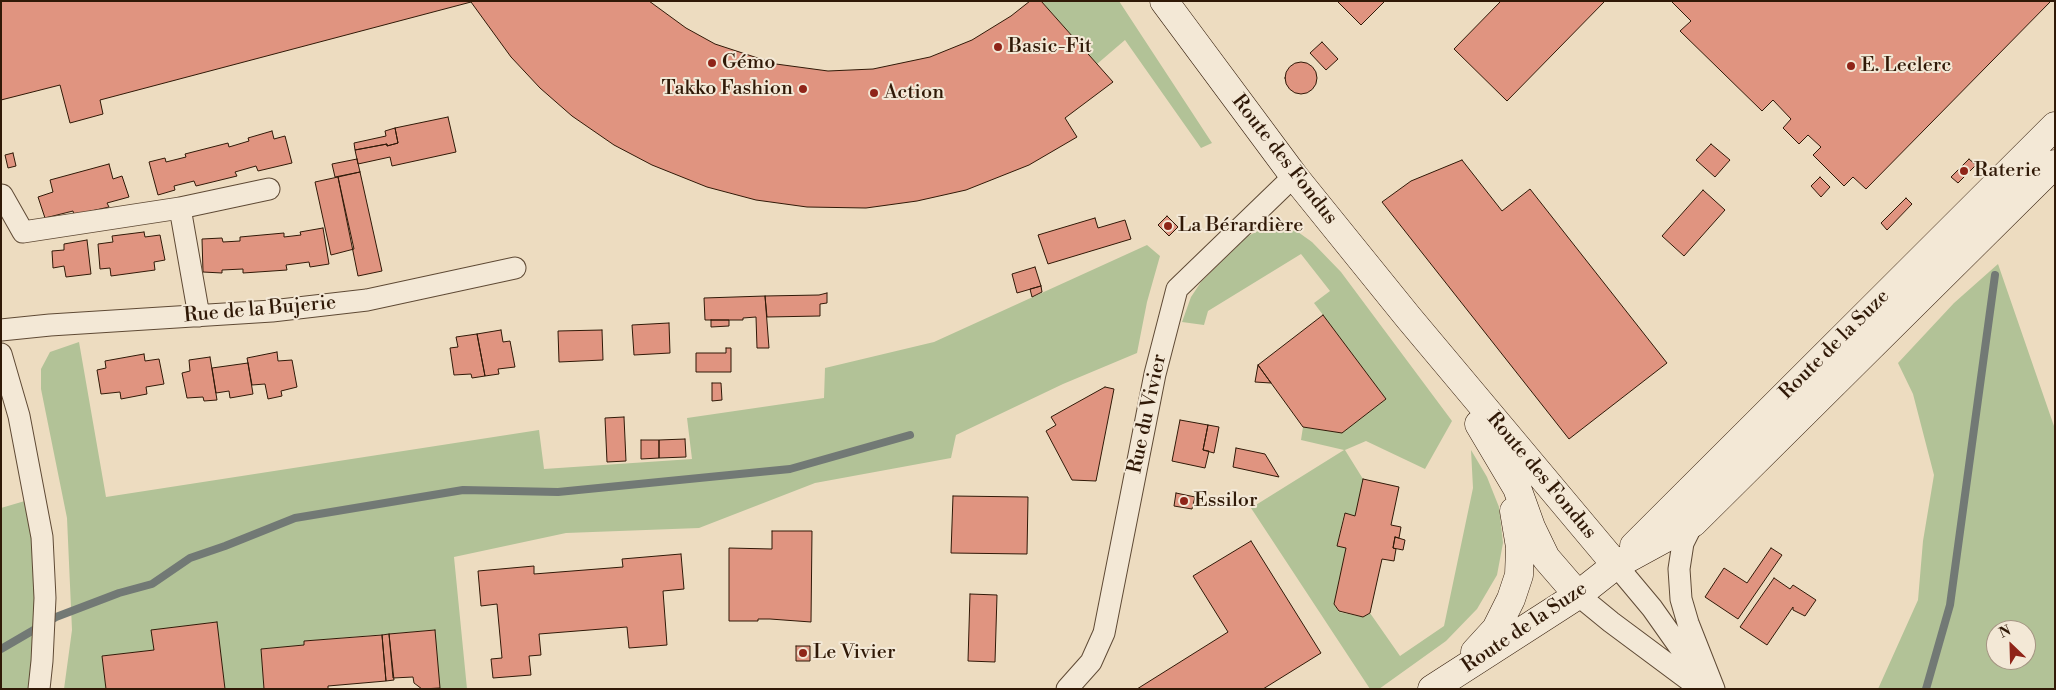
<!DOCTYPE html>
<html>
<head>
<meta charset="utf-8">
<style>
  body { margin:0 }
  #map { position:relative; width:2056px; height:690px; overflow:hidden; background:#eddcc0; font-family:"Libre Bodoni",serif }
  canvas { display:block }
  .frame { position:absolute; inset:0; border:2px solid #301907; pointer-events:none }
  .north { position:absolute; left:1986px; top:620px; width:50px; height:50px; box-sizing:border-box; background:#f3e8d6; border:1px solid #a59583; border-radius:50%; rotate:336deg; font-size:14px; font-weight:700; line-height:20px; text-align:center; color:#301907 }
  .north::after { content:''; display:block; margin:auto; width:18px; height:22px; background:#8f2418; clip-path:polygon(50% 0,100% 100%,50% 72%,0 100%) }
</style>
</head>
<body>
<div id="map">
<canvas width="2056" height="690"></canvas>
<div class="frame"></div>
<div class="north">N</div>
</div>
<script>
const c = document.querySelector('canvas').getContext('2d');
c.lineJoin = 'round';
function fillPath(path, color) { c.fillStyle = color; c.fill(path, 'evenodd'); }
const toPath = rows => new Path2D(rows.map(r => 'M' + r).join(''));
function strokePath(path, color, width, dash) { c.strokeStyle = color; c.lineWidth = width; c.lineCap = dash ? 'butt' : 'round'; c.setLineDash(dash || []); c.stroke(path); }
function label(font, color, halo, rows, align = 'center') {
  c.font = font + ' "Libre Bodoni",serif'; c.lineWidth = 4; c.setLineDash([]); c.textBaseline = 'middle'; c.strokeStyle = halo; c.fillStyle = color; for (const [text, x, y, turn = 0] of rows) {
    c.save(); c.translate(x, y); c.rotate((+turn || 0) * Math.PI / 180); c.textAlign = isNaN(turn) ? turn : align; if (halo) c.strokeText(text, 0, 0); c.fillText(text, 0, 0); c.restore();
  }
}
const green = toPath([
  [1041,1,1119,1,1212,143,1201,148,1125,40,1097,64],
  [1272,224,1298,232,1312,242,1341,272,1452,421,1425,469,1366,441,1345,450,1363,479,1355,516,1344,514,1337,546,1346,548,1334,604,1339,612,1363,617,1370,613,1400,656,1444,626,1473,488,1471,450,1487,477,1499,507,1503,543,1497,575,1477,609,1446,641,1379,689,1370,689,1251,508,1344,450,1301,440,1303,427,1342,433,1386,399,1314,303,1330,291,1301,254,1208,311,1204,325,1182,322,1191,297,1201,282,1248,236],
  [1147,245,1160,256,1147,302,1137,353,1063,384,956,435,951,458,815,483,699,528,566,533,454,557,467,689,440,689,434,630,304,641,304,645,261,649,264,689,225,689,217,622,152,630,154,650,102,656,106,689,64,689,72,630,67,518,41,389,41,369,50,352,79,342,106,497,539,430,544,469,692,459,687,418,824,398,825,368,934,342],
  [1998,264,2055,429,2055,689,1878,689,1918,600,1923,541,1934,475,1913,394,1898,363,1954,303],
  [1996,630,2026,630,2026,660,1996,660],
  [35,498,39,689,1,689,1,508]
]);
const stream = toPath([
  [1,649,56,617,119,593,152,584,190,558,225,546,295,518,463,490,558,492,790,469,910,435],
  [1926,689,1950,605,1995,275]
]);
const building = toPath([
  [1,1,649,1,686,28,715,44,776,64,828,71,873,69,930,57,972,40,1011,16,1030,1,1041,1,1113,82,1065,118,1077,137,1029,165,966,190,917,201,866,208,807,207,756,200,707,187,652,165,614,145,572,116,540,88,511,57,471,2,100,100,103,114,70,123,60,85,1,100,1,1],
  [1337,1,1385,1,1361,25,1337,1],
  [1501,1,1605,1,1507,101,1454,49,1501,1],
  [1671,1,2051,1,1866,189,1853,177,1844,186,1813,155,1821,147,1808,135,1799,144,1783,128,1791,119,1773,100,1762,111,1680,31,1691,21,1671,1],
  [1322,42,1338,59,1326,70,1310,53,1322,42],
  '1285 78a16 16 0 1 1 32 0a16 16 0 1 1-32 0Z',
  [448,117,456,152,392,166,390,157,358,164,355,150,387,144,387,146,398,143,395,128,448,117],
  [395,128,398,143,387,146,387,144,355,150,354,143,386,136,385,131,395,128],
  [272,131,274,139,285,136,292,163,258,171,256,166,235,172,237,176,196,186,194,181,174,186,175,190,158,195,149,162,165,158,166,162,186,157,185,154,228,143,229,147,249,141,248,138,272,131],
  [1711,144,1730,160,1715,177,1696,160,1711,144],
  [13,153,16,166,8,168,5,155,13,153],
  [357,159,360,172,335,177,332,164,357,159],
  [1969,159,1976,165,1958,183,1951,177,1969,159],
  [1462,160,1502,211,1530,189,1667,363,1569,439,1382,202,1411,181,1462,160],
  [109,164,113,179,122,176,129,197,107,203,109,207,74,215,73,211,45,218,38,197,53,192,50,180,109,164],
  [360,172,382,271,358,276,338,177,360,172],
  [338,177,354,249,331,255,315,182,338,177],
  [1820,177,1830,187,1821,197,1811,186,1820,177],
  [1703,190,1725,210,1684,256,1662,236,1703,190],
  [1906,198,1912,204,1887,230,1881,223,1906,198],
  [1167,216,1178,227,1169,236,1158,225,1167,216],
  [1095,218,1098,228,1125,220,1131,239,1048,264,1038,235,1095,218],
  [323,228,329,264,310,267,309,262,286,265,287,270,243,273,243,269,222,270,222,273,203,272,202,239,222,238,223,242,240,241,240,237,284,233,284,237,301,235,300,232,323,228],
  [144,232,145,237,160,235,165,260,154,262,155,270,111,276,110,268,100,269,98,244,113,242,112,236,144,232],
  [87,240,91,274,66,277,64,266,53,268,52,251,64,250,64,244,87,240],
  [1035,267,1041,286,1017,293,1012,274,1035,267],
  [1041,286,1042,292,1032,297,1030,289,1041,286],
  [827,293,827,303,820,304,820,316,767,317,765,296,819,295,827,293],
  [765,296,769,348,757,348,756,317,743,318,743,320,705,320,704,298,765,296],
  [1323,315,1386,399,1342,433,1303,427,1258,365,1323,315],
  [711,320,729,320,729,326,711,327,711,320],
  [669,323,670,353,634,355,632,325,669,323],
  [501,330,503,342,510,341,515,367,498,369,499,374,485,376,477,334,501,330],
  [602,330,603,360,559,362,558,331,602,330],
  [477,334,485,376,472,378,471,374,454,375,450,348,458,347,456,337,477,334],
  [726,348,731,348,731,372,696,372,696,353,726,353,726,348],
  [277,352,278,361,292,360,297,387,281,391,282,396,268,399,265,384,252,385,247,358,277,352],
  [144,354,145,361,159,359,164,384,146,387,147,394,121,399,120,392,101,394,97,370,106,368,105,361,144,354],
  [210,357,217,400,204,401,203,397,187,398,182,373,190,371,189,360,210,357],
  [248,363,253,394,230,398,229,391,216,393,212,368,248,363],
  [1258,365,1271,383,1255,382,1258,365],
  [712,383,721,383,722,400,712,401,712,383],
  [1105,387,1114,389,1096,481,1072,480,1046,431,1056,425,1051,417,1105,387],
  [624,417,626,461,607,462,605,418,624,417],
  [1180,420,1208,425,1203,450,1209,451,1205,468,1172,461,1180,420],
  [1208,425,1219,427,1214,453,1203,450,1208,425],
  [685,439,686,457,659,458,659,440,685,439],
  [641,440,659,440,659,458,641,459,641,440],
  [1236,448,1265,454,1279,477,1233,467,1236,448],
  [1363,479,1399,487,1391,525,1401,527,1399,538,1395,537,1393,548,1396,549,1394,561,1382,559,1370,613,1363,617,1339,611,1334,604,1346,548,1337,546,1345,513,1355,516,1363,479],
  [1176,493,1195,497,1192,509,1174,506,1176,493],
  [953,496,1028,497,1027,554,951,553,953,496],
  [772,531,812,531,811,622,770,619,758,619,758,621,729,621,729,548,772,549,772,531],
  [1395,537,1405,540,1403,550,1393,548,1395,537],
  [1251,541,1321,653,1263,689,1137,689,1228,632,1193,576,1251,541],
  [1771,548,1782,555,1738,619,1705,597,1724,568,1747,583,1771,548],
  [681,554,684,589,663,591,667,645,629,648,627,627,539,634,541,655,529,656,531,675,493,678,491,659,502,658,497,604,481,606,478,571,534,566,534,574,623,567,622,559,681,554],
  [1774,578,1790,589,1793,585,1816,600,1805,616,1793,610,1793,607,1767,645,1740,627,1774,578],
  [970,594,997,595,995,662,968,661,970,594],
  [217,622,225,689,106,689,102,656,154,650,151,630,217,622],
  [435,630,440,688,422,689,414,683,413,677,393,678,389,634,435,630],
  [389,634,394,680,386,681,382,635,389,634],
  [382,635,386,681,328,686,328,689,264,689,261,649,304,645,304,641,382,635],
  [796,646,810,646,810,661,796,661,796,646]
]);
const street = toPath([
  [2,195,23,232,180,208,199,316],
  [180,208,269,189],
  [1,330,50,325,272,311,367,300,515,268],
  [1,354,19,416,42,537,45,598,42,661,39,689],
  [1693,523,1683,543,1679,569,1681,599,1688,623,1714,689],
  [1616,565,1652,608,1700,676],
  [1578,595,1611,622,1701,689],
  [1067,689,1091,662,1104,633,1155,374,1177,289,1294,176]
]);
const secondary = toPath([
  [1164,1,1294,176,1408,317,1616,565],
  [1479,424,1517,488,1531,527,1546,558,1578,595],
  [1634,546,2055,126],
  [1475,652,1496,629,1511,599,1519,575,1520,547,1514,511],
  [1432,689,1578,595,1616,565,1693,523,2055,164]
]);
const markers = [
  [998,47,5,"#8f2418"],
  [712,63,5,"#8f2418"],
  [1851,66,5,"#8f2418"],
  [803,89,5,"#8f2418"],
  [874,93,5,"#8f2418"],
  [1964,171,5,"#8f2418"],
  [1168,226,5,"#8f2418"],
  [1184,501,5,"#8f2418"],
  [803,653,5,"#8f2418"]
];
const poiNames = [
  ["Basic-Fit",1008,47],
  ["Gémo",722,63],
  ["E. Leclerc",1861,66],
  ["Takko Fashion",793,89,"right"],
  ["Action",884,93],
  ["Raterie",1974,171],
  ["La Bérardière",1178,226],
  ["Essilor",1194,501],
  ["Le Vivier",813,653]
];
const streetNames = [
  ["Route des Fondus",1284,160,52],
  ["Rue de la Bujerie",260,310,-5],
  ["Route de la Suze",1835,345,-45],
  ["Rue du Vivier",1148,414,-78],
  ["Route des Fondus",1541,476,50],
  ["Route de la Suze",1525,628,-34]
];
fillPath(green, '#b2c297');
strokePath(stream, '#727975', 8);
fillPath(building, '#e09480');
strokePath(building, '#301907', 1);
strokePath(street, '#5f4a35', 23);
strokePath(secondary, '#301907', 29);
strokePath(street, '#f3e8d6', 21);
strokePath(secondary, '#f3e8d6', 28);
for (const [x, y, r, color] of markers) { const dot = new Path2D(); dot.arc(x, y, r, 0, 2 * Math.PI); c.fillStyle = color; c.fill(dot); strokePath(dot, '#f3e8d6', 2); }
label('20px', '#301907', '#f3e8d6', poiNames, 'left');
label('20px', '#301907', '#f3e8d6', streetNames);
</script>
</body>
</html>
